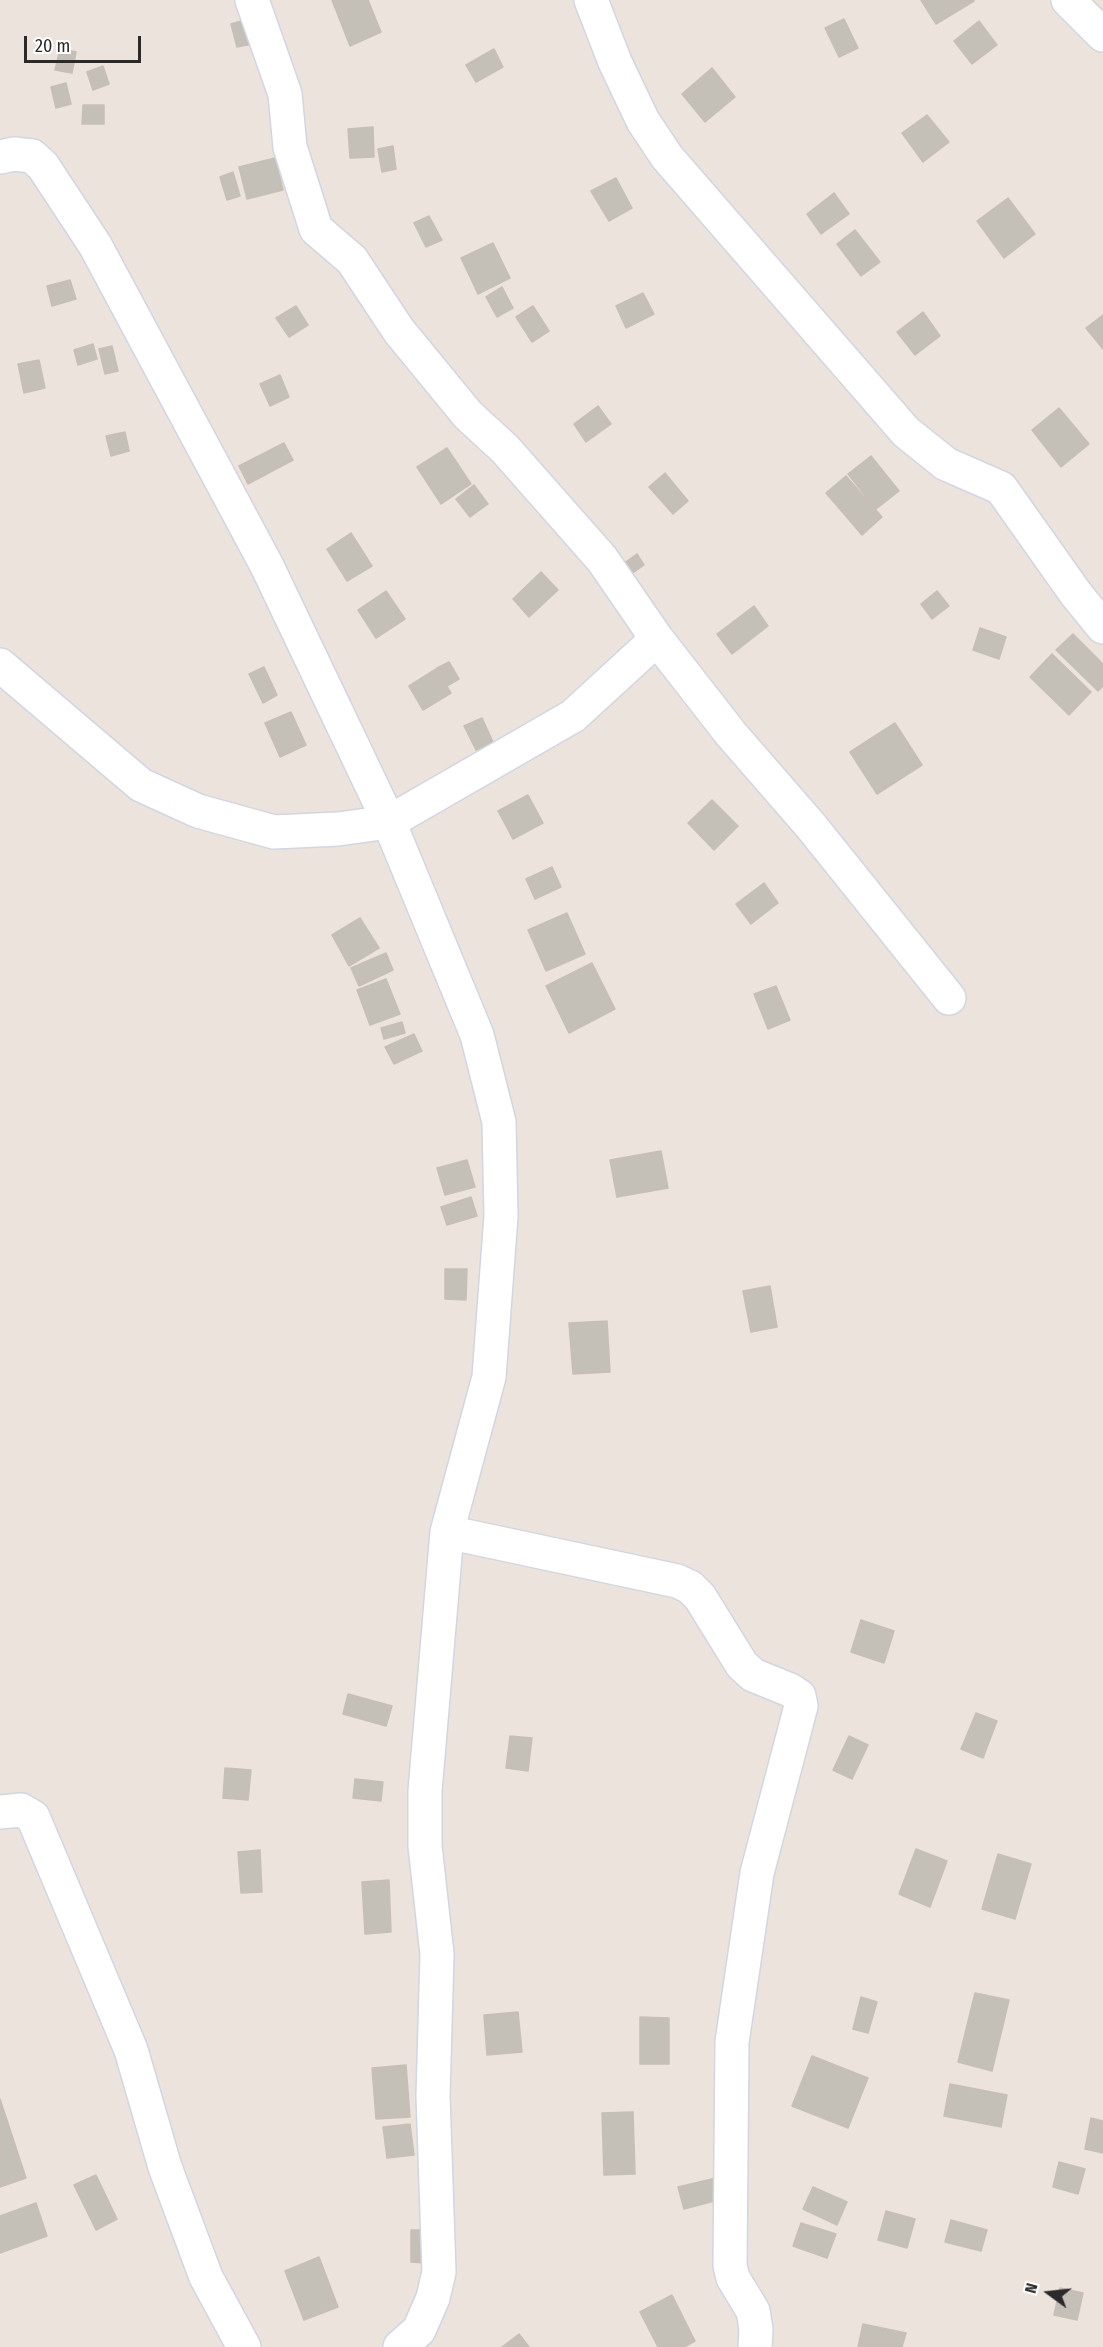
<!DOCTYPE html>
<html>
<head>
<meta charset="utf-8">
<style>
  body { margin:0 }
  #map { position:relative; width:1103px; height:2347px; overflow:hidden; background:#ece3dc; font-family:"Fira Sans Condensed",sans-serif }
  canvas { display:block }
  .north { position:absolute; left:1019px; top:2263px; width:60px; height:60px; -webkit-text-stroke:4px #fff; paint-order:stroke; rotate:285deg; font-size:16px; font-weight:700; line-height:24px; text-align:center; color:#2a2a2a }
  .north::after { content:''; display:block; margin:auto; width:21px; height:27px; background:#2a2a2a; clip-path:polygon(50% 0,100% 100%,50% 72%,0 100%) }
  .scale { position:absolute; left:24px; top:36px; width:117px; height:27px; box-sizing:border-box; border:3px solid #2a2a2a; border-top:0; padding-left:8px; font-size:18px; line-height:21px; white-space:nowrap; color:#2a2a2a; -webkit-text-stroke:4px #fff; paint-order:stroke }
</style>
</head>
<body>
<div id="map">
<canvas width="1103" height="2347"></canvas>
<div class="north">N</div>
<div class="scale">20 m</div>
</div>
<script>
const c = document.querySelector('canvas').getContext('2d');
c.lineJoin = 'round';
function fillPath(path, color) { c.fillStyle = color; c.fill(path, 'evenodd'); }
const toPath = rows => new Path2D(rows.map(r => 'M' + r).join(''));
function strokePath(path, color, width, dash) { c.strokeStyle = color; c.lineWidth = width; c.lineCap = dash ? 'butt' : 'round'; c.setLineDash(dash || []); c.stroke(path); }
const building = toPath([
  [332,0,368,0,381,32,350,46,332,0],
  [921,0,974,0,974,1,936,24,921,0],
  [844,19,858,48,839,57,825,28,844,19],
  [245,20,252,44,237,47,231,24,245,20],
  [979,21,997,45,972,64,954,41,979,21],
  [60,49,76,52,72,73,55,70,60,49],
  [494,49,503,67,476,82,466,65,494,49],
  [103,66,109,84,93,90,87,72,103,66],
  [712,68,735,97,705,122,682,94,712,68],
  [66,83,71,104,56,108,51,87,66,83],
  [83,105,104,105,104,124,82,124,83,105],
  [927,115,949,142,923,162,902,133,927,115],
  [373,127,374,157,350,158,348,129,373,127],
  [393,146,396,169,382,172,378,149,393,146],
  [275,158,283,190,247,199,239,167,275,158],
  [233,172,240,196,227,200,220,177,233,172],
  [616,178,632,208,609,221,591,191,616,178],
  [834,193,849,214,821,234,807,214,834,193],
  [1008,198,1035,234,1004,258,977,221,1008,198],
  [429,216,442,240,426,247,414,223,429,216],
  [855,230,880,262,861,276,837,244,855,230],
  [493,243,510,278,478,294,461,258,493,243],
  [70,280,76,299,52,306,47,286,70,280],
  [502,287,513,308,497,317,486,297,502,287],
  [643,293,654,314,626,328,616,306,643,293],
  [296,306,308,325,289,337,276,318,296,306],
  [533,306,549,331,532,342,516,317,533,306],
  [923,312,940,336,915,355,897,332,923,312],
  [1103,315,1103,349,1086,328,1103,315],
  [93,344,97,359,78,365,74,350,93,344],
  [112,346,118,371,105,374,99,349,112,346],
  [39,360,45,388,24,393,18,364,39,360],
  [280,375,289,397,270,406,260,384,280,375],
  [598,406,611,424,586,442,574,424,598,406],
  [1059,408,1089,444,1061,467,1032,430,1059,408],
  [125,432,129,451,111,456,106,436,125,432],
  [284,443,293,460,248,484,239,466,284,443],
  [447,448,471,484,441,504,417,467,447,448],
  [871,456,899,491,876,509,848,474,871,456],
  [665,473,688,501,673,514,649,487,665,473],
  [846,476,882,517,862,535,826,493,846,476],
  [474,485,488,504,470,517,456,499,474,485],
  [351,533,372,566,347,581,327,549,351,533],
  [637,554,644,565,627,577,620,566,637,554],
  [541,572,558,590,529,617,513,599,541,572],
  [386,591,405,619,376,638,358,610,386,591],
  [937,591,949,606,932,619,921,604,937,591],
  [754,606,768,626,732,654,717,634,754,606],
  [980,628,1006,637,999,659,973,650,980,628],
  [1073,634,1103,664,1103,686,1098,691,1056,650,1073,634],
  [1052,654,1091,692,1069,715,1030,677,1052,654],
  [449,662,459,679,447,686,437,668,449,662],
  [264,667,277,695,263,703,249,674,264,667],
  [436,669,451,693,423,710,409,686,436,669],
  [291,712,306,745,280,757,265,723,291,712],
  [482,718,493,742,476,750,464,726,482,718],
  [895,723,922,765,877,794,850,752,895,723],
  [528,795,543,823,513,839,498,811,528,795],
  [712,800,738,826,714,850,688,823,712,800],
  [552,867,561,887,535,899,526,879,552,867],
  [764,883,778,903,751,924,736,904,764,883],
  [567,913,585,954,546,971,528,930,567,913],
  [360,918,379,948,349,966,332,935,360,918],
  [386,953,393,970,359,986,351,968,386,953],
  [592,963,615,1009,569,1033,546,986,592,963],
  [386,979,400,1014,370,1025,357,990,386,979],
  [776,986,790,1020,768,1029,754,994,776,986],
  [402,1022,405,1033,384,1039,381,1028,402,1022],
  [414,1034,422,1051,394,1064,385,1047,414,1034],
  [661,1151,668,1188,617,1197,610,1160,661,1151],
  [467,1160,475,1187,445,1195,437,1168,467,1160],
  [471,1197,477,1216,447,1225,441,1207,471,1197],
  [445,1269,467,1269,466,1300,445,1299,445,1269],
  [770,1286,777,1327,751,1332,743,1291,770,1286],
  [607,1321,610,1372,573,1374,569,1323,607,1321],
  [861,1620,894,1631,884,1663,851,1652,861,1620],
  [348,1694,392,1706,386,1726,343,1714,348,1694],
  [976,1713,997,1721,983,1758,961,1749,976,1713],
  [510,1736,532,1738,528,1771,506,1768,510,1736],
  [849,1736,868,1745,852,1779,833,1770,849,1736],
  [225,1768,251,1770,248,1800,223,1798,225,1768],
  [355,1779,383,1782,381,1801,353,1798,355,1779],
  [916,1849,947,1861,930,1907,899,1894,916,1849],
  [260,1850,262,1892,241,1893,238,1852,260,1850],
  [998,1854,1031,1864,1015,1919,982,1909,998,1854],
  [389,1880,391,1932,365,1934,362,1882,389,1880],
  [975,1993,1009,2000,992,2071,958,2062,975,1993],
  [861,1997,877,2002,868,2033,853,2029,861,1997],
  [518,2012,522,2052,487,2055,484,2015,518,2012],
  [640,2017,669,2018,669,2064,640,2064,640,2017],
  [812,2056,868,2078,848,2128,792,2106,812,2056],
  [406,2065,410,2117,376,2119,372,2068,406,2065],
  [950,2084,1007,2095,1001,2127,944,2116,950,2084],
  [0,2099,26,2178,0,2187,0,2099],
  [633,2112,635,2174,604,2175,602,2113,633,2112],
  [1091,2118,1103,2121,1103,2153,1085,2149,1091,2118],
  [410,2124,414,2155,387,2158,383,2127,410,2124],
  [1059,2162,1085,2169,1078,2194,1053,2187,1059,2162],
  [96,2175,117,2219,96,2230,74,2185,96,2175],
  [716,2178,722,2199,684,2209,678,2187,716,2178],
  [813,2187,847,2202,837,2225,803,2209,813,2187],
  [36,2203,47,2236,0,2253,0,2216,36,2203],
  [886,2211,915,2219,907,2248,878,2240,886,2211],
  [951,2220,987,2230,981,2251,945,2242,951,2220],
  [801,2223,836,2234,827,2258,793,2246,801,2223],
  [411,2230,427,2230,427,2263,411,2262,411,2230],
  [319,2257,338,2307,304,2320,285,2271,319,2257],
  [1060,2288,1083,2293,1077,2320,1054,2315,1060,2288],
  [672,2295,695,2341,684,2347,658,2347,640,2312,672,2295],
  [863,2324,906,2333,902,2347,858,2347,863,2324],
  [519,2334,529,2347,502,2347,519,2334]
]);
const minor = toPath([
  [252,0,285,94,290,147,316,229,352,260,399,331,468,415,505,449,602,559,657,639,731,734,811,826,949,998],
  [591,0,615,62,643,121,667,157,906,432,946,464,1001,488,1076,594,1103,627],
  [1068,0,1103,35],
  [0,157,14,154,32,156,43,166,95,245,267,566,389,822,477,1035,499,1122,501,1216,489,1377,447,1532,425,1791,425,1846,437,1954,433,2096,439,2272,433,2298,419,2330,400,2347],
  [0,665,141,785,198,811,274,832,338,829,389,822,573,716,657,639],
  [447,1532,677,1581,690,1587,700,1597,742,1665,753,1675,790,1690,799,1696,801,1706,757,1873,732,2042,730,2266,733,2278,753,2311,756,2329,755,2347],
  [0,1812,21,1810,33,1817,131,2050,165,2167,206,2277,244,2347]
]);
fillPath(building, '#c4bfb7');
strokePath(building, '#c7bfb5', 1.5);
strokePath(minor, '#d1d6e3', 36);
strokePath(minor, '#fff', 33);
</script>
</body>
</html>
